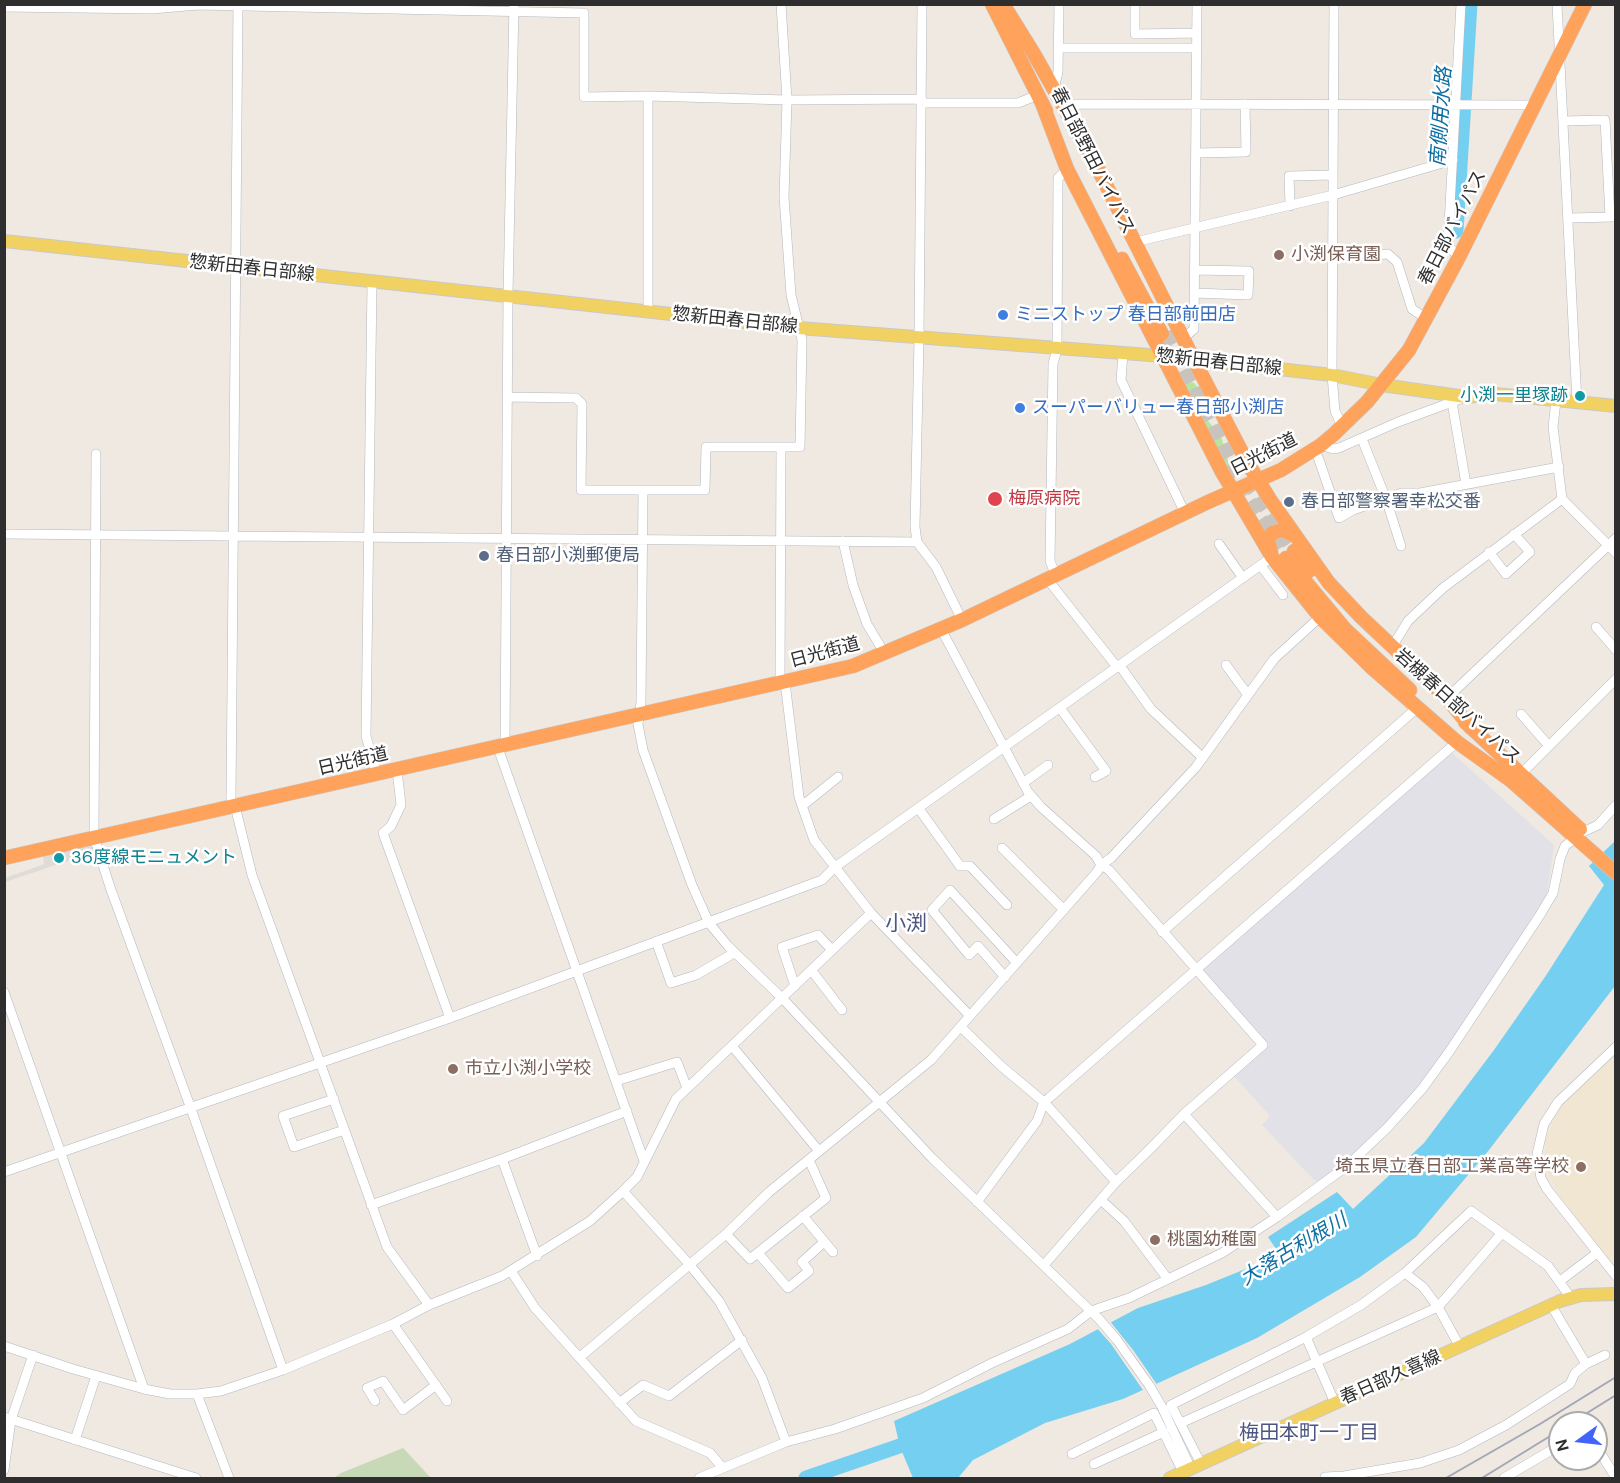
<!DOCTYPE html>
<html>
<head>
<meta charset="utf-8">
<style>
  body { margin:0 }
  #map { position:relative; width:1620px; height:1483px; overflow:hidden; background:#efe9e1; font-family:"DM Sans",sans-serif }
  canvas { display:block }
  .frame { position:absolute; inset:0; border:6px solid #2e2e2e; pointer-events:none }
  .north { position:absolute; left:1548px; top:1411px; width:60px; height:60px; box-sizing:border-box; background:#fff; border:2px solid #ababab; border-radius:50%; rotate:255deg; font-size:16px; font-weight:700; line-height:24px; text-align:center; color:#2e2e2e }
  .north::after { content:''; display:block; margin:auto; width:21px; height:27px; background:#4264fb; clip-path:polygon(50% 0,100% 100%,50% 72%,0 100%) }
</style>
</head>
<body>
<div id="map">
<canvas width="1620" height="1483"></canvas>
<div class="frame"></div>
<div class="north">N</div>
</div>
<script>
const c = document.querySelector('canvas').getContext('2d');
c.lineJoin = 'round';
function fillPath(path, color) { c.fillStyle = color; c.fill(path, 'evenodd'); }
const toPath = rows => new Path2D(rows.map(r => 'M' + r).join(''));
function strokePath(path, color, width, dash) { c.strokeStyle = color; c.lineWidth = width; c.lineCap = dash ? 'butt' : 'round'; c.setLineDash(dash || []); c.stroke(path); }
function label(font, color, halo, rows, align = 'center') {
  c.font = font + ' "DM Sans","Noto Sans JP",sans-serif'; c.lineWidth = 5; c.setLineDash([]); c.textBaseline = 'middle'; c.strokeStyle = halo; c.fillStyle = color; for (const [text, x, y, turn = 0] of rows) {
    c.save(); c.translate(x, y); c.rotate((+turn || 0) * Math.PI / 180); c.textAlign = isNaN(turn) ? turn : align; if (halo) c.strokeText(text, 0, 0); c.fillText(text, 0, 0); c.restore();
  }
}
const industrial = toPath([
  [1451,752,1554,845,1547,894,1486,991,1433,1069,1391,1122,1322,1182,1314,1180,1262,1125,1270,1116,1234,1076,1269,1045,1201,968]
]);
const education = toPath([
  [1615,1052,1615,1268,1556,1190,1549,1175,1545,1160,1545,1142,1554,1119,1563,1102]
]);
const green = toPath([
  [1181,379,1194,383,1199,389,1202,414,1221,436,1230,467,1225,469]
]);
const cemetery = toPath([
  [403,1448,431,1478,334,1478,341,1473]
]);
const plaza = toPath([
  [89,844,95,849,77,854,74,859,5,882,5,878,44,864,43,856,45,854]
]);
const water = toPath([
  [1615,841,1615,986,1489,1150,1416,1237,1360,1277,1257,1338,1123,1399,1045,1423,973,1460,958,1478,913,1478,900,1447,894,1421,1070,1344,1138,1308,1206,1285,1280,1255,1268,1237,1337,1192,1353,1209,1424,1143,1494,1050,1545,977,1604,885,1589,866]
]);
const pier = toPath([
  [1109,1320,1133,1350,1158,1386,1145,1393,1111,1344,1096,1327]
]);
const river = toPath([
  [1456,231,1470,4],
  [806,1478,917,1440]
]);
const highwayTunnel = toPath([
  [1170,330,1248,481,1294,551],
  [1162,334,1241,489,1286,558]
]);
const minor = toPath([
  [238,4,231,799,235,806,252,875,387,1247,429,1305],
  [922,4,919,338,915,527,917,542,936,567,962,620],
  [1135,4,1135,34,1196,33],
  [1334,4,1332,375,1335,411,1342,426],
  [1557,4,1577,403],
  [4,7,152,9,198,5,584,13,584,97,648,96,787,100,922,99],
  [1058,48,1197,48],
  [1054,89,1058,72,1059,4],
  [922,103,1018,103,1038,95],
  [1064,108,1074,104,1534,105],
  [1563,121,1605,120,1610,217],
  [1196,153,1246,152,1245,104],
  [1290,206,1289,176,1333,175],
  [1569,218,1614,217],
  [1135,242,1333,195,1453,160],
  [1332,252,1360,256,1388,254,1397,262,1412,309,1427,319],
  [1459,257,1450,248,1448,243,1461,4],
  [372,282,366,736,377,775],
  [1195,293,1248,295,1249,271,1195,270],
  [648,312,648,96],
  [1184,338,1194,329,1197,4],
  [1123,353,1121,380,1185,513],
  [507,397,576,398,582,404,581,490,705,490,706,447,800,447,802,340,791,295,784,197,787,100,781,4],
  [1556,401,1553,427,1562,499,1616,553],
  [1452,402,1466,484],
  [1362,439,1386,499,1401,546],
  [1321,445,1333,449,1339,448,1398,422,1463,398],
  [1313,450,1318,457,1339,518,1353,510,1402,493,1420,493,1559,467],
  [96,454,94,837,110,887,190,1106,283,1370],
  [643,491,641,702,638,724,643,750,692,885,709,923,728,946,782,998,932,1158,1099,1319,1117,1340,1149,1385,1162,1407,1191,1469],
  [4,534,917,542],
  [843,541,853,585,867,624,885,654],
  [1219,544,1243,578],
  [1489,552,1506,574,1530,552,1514,534],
  [1261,566,1283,595],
  [1056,576,1050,561,1053,364,1057,349,1058,178,1067,169],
  [1048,580,1117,667],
  [1596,627,1616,650],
  [941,629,1028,792,1041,807,1096,856,1101,865,1109,870,1263,1045,1184,1114,1149,1150,1116,1182,1044,1265],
  [1392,647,1408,621,1443,588,1562,499],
  [1226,665,1248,695],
  [1120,666,1151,709,1203,758],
  [785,682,799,797,814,840,871,913,970,1016],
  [780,683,781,447],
  [1447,698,1616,538],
  [1060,708,1106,771,1095,777],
  [1521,714,1549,746],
  [505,746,508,295,514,4],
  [498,748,644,1161],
  [397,770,401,805,391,826,383,833,450,1018],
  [1521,774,1616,679],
  [1023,783,1048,765],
  [802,806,838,777],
  [919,809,960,866,970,866,1007,905],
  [994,819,1031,796],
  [1002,848,1064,910],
  [1162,932,1417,708],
  [656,941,671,983,696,975,734,953],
  [812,971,842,1010],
  [1005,977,978,946,969,955,932,910,950,890,1017,963],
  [795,986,782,947,818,935,831,949],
  [4,992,144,1389],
  [961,1027,1001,1066,1044,1102,1116,1182],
  [732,1046,819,1151],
  [1616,1047,1558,1102,1544,1124,1537,1154,1541,1178,1547,1189,1616,1276],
  [616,1081,677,1062,687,1088],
  [334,1099,283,1116,294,1147,344,1130],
  [1184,1114,1277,1217],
  [502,1159,537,1256],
  [4,1172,450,1018,822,880,835,867,1272,557],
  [623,1191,689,1264,719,1301,762,1378,786,1442],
  [1101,1200,1124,1221,1167,1278],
  [977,1202,1037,1121,1044,1102,1049,1098,1457,742],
  [371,1205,502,1159,627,1111],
  [803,1216,833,1252],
  [726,1234,750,1259,826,1198,809,1160],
  [758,1253,788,1288,809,1271,802,1262,824,1242],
  [511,1271,535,1308,636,1421,710,1453,722,1467],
  [1405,1273,1471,1211,1548,1266,1571,1298],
  [1560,1281,1597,1253],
  [1551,1305,1586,1364],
  [393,1324,447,1401],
  [4,1346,73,1369,144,1389,170,1394,197,1394,221,1391,283,1370,393,1324,429,1305,502,1276,590,1221,622,1192,637,1177,676,1099,871,913],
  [580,1357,726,1234,769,1192,931,1060,1097,872,1101,865,1111,858,1196,767,1274,659,1320,617],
  [197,1394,229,1478],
  [375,1401,367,1388,383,1381,403,1410,436,1385],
  [619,1403,643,1385,669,1396,742,1340],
  [1335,1403,1306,1337,1361,1305,1405,1273,1423,1287,1438,1307,1460,1347],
  [4,1417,196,1478],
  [1181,1423,1438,1307,1502,1233],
  [75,1440,96,1376],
  [1596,1446,1616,1478],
  [1072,1454,1154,1413,1183,1472],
  [1094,1464,1164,1432],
  [1201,1464,1171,1405,1306,1337],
  [4,1470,11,1420,33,1355],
  [1325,1477,1344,1476,1420,1463,1459,1450,1506,1425,1570,1384,1575,1373,1586,1364,1605,1355],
  [699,1478,786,1442,835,1429,923,1398,992,1363,1068,1329,1091,1311,1129,1298,1222,1253,1277,1217,1347,1166,1388,1127,1422,1089,1449,1052,1540,915,1553,893,1560,859,1565,846,1583,832,1598,825,1616,805],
  [1504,1478,1560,1445]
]);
const major = toPath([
  [4,241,799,328,1162,356,1332,375,1382,385,1466,397,1495,394,1616,406],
  [1170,1478,1560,1301,1581,1295,1616,1294]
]);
const highway = toPath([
  [992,4,1046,111],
  [1003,4,1034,54,1092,157,1194,360,1247,462,1269,498,1329,583,1361,617,1447,698,1471,728],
  [1042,103,1067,169,1222,472,1272,557,1320,617,1371,667,1457,742,1513,782],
  [1122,259,1162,334],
  [1294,551,1309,571],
  [1271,552,1268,540,1272,533,1283,530,1293,535],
  [1286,558,1345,629,1410,690],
  [1465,722,1580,829],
  [1507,777,1616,873],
  [4,858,853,666,962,620,1208,502,1281,470,1321,445,1334,434,1367,402,1409,350,1459,257,1585,4]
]);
const rail = toPath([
  [1571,1423,1616,1395],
  [1446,1478,1540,1424,1616,1377],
  [1482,1478,1560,1430]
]);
const markers = [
  [1279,255,6,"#8d6e63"],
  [1003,315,6,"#3f7fe0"],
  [1580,396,6,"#0f9aa8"],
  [1020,408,6,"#3f7fe0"],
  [995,499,8,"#e0444e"],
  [1289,502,6,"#5c6f8a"],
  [484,556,6,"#5c6f8a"],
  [59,858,6,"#0f9aa8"],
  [453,1069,6,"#8d6e63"],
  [1581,1167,6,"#8d6e63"],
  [1155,1240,6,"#8d6e63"]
];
const streetNames = [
  ["春日部野田バイパス",1092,161,63],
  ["春日部バイパス",1453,228,-63],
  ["惣新田春日部線",252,269,6],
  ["惣新田春日部線",735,321,6],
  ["惣新田春日部線",1219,363,6],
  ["日光街道",1264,455,-27],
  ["日光街道",825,653,-15],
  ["岩槻春日部バイパス",1457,707,42],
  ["日光街道",353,762,-13],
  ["春日部久喜線",1391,1378,-24]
];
const educationNames = [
  ["小渕保育園",1291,255],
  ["市立小渕小学校",465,1069],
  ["埼玉県立春日部工業高等学校",1569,1167,"right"],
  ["桃園幼稚園",1167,1240]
];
const shopNames = [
  ["ミニストップ 春日部前田店",1015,315],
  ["スーパーバリュー春日部小渕店",1032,408]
];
const cultureNames = [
  ["小渕一里塚跡",1568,396],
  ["36度線モニュメント",71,858,"left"]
];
const healthNames = [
  ["梅原病院",1008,499]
];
const serviceNames = [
  ["春日部警察署幸松交番",1301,502],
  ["春日部小渕郵便局",496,556]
];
const waterNames = [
  ["南側用水路",1442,117,-86],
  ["大落古利根川",1294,1250,-31]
];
const neighbourhoodNames = [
  ["梅田本町一丁目",1309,1434]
];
const quarterNames = [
  ["小渕",906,924]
];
fillPath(industrial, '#e3e1e8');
fillPath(education, '#f0e6d1');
fillPath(green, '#b6e59e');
fillPath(cemetery, '#c8d9b8');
fillPath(plaza, '#dfdcd8');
fillPath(water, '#75cff0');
fillPath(pier, '#efe9e1');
strokePath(river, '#75cff0', 15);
strokePath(highwayTunnel, '#c8c4bd', 14, [14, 7]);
strokePath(minor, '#b4b7c1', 10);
strokePath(major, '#c9c9c9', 14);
strokePath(highway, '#c9c9c9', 15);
strokePath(minor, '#fff', 9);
strokePath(major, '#f2d163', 12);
strokePath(highway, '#ffa35c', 14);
strokePath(rail, '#a3a6b8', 2);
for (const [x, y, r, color] of markers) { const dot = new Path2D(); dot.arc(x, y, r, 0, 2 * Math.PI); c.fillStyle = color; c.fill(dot); strokePath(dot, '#fff', 2); }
label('18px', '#2e2e2e', '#fff', streetNames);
label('18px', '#785e54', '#fff', educationNames, 'left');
label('18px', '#366cbe', '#fff', shopNames, 'left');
label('18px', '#0d838f', '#fff', cultureNames, 'right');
label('18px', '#be3a42', '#fff', healthNames, 'left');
label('18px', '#4e5e75', '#fff', serviceNames, 'left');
label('italic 20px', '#0d6fa3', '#fff', waterNames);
label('20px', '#4d5680', '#fff', neighbourhoodNames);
label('21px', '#4d5680', '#fff', quarterNames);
</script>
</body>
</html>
